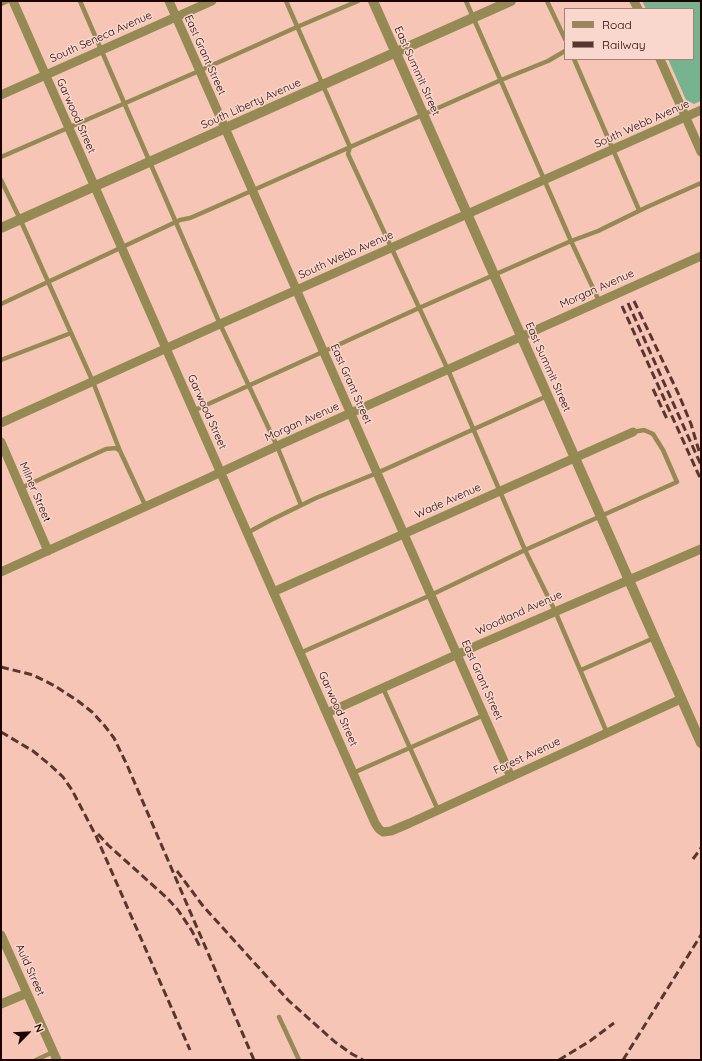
<!DOCTYPE html>
<html>
<head>
<meta charset="utf-8">
<style>
  body { margin:0 }
  #map { position:relative; width:702px; height:1061px; overflow:hidden; background:#f7c5b6; font-family:Quicksand,sans-serif }
  canvas { display:block }
  .frame { position:absolute; inset:0; border:2px solid #1e0400; pointer-events:none }
  .legend { position:absolute; left:564px; top:8px; width:130px; height:52px; box-sizing:border-box; background:#f9d7cc; border:1px solid #a1837a; margin:0; padding:5px 7px; list-style:none; font-size:12px; color:#1e0400 }
  .legend li { display:flex; align-items:center; gap:8px; height:20px }
  .legend b { width:20px; border:1px solid #a1837a }
  .north { position:absolute; left:8px; top:1013px; width:40px; height:40px; -webkit-text-stroke:3px #f9d7cc; paint-order:stroke; rotate:66deg; font-size:11px; font-weight:700; line-height:16px; text-align:center; color:#1e0400 }
  .north::after { content:''; display:block; margin:auto; width:14px; height:18px; background:#1e0400; clip-path:polygon(50% 0,100% 100%,50% 72%,0 100%) }
</style>
</head>
<body>
<div id="map">
<canvas width="702" height="1061"></canvas>
<div class="frame"></div>
<ul class="legend">
<li><b style="height:5px;background:#958954"></b>Road</li>
<li><b style="height:5px;background:#57362f"></b>Railway</li>
</ul>
<div class="north">N</div>
</div>
<script>
const c = document.querySelector('canvas').getContext('2d');
c.lineJoin = 'round';
function fillPath(path, color) { c.fillStyle = color; c.fill(path, 'evenodd'); }
const toPath = rows => new Path2D(rows.map(r => 'M' + r).join(''));
function strokePath(path, color, width, dash) { c.strokeStyle = color; c.lineWidth = width; c.lineCap = dash ? 'butt' : 'round'; c.setLineDash(dash || []); c.stroke(path); }
function label(font, color, halo, rows, align = 'center') {
  c.font = font + ' Quicksand,sans-serif'; c.lineWidth = 3; c.setLineDash([]); c.textBaseline = 'middle'; c.strokeStyle = halo; c.fillStyle = color; for (const [text, x, y, turn = 0] of rows) {
    c.save(); c.translate(x, y); c.rotate((+turn || 0) * Math.PI / 180); c.textAlign = isNaN(turn) ? turn : align; if (halo) c.strokeText(text, 0, 0); c.fillText(text, 0, 0); c.restore();
  }
}
const green = toPath([
  [642,1,701,1,701,101,694,104,686,100,668,59,693,59,693,9,646,9]
]);
const service = toPath([
  [80,1,220,324,277,446,301,505],
  [286,1,350,147,348,154,448,370,525,550,431,595,300,653],
  [466,1,571,241,598,231,647,207,701,183],
  [547,1,565,39],
  [1,4,8,1],
  [574,59,639,210],
  [1,157,199,71,297,27,358,1],
  [1,180,20,219,93,382,120,451],
  [1,304,180,220,190,218,204,212,501,80,548,61,565,51],
  [1,360,71,333],
  [193,411,419,308,571,241,599,301],
  [21,488,106,449,116,448,120,451,146,507],
  [247,533,271,520,316,498,377,473,547,396],
  [581,670,654,638],
  [383,688,438,810],
  [607,733,555,611,525,550,677,482,663,450,653,434,644,430,633,432],
  [353,773,484,715],
  [279,1017,299,1060],
  [36,1060,53,1052]
]);
const minor = toPath([
  [13,1,375,823,379,829,383,832,391,831,410,823,681,699],
  [169,1,511,777],
  [634,1,638,9],
  [660,59,701,152],
  [1,95,212,1],
  [1,423,220,324,701,110],
  [1,442,48,551],
  [1,572,202,481,277,446,701,256],
  [273,592,633,432],
  [327,713,478,645,701,549],
  [1,935,57,1060],
  [1,1004,27,993]
]);
const tertiary = toPath([
  [373,1,701,743],
  [1,228,511,1]
]);
const rail = toPath([
  [634,301,679,395,691,424,699,451],
  [628,303,701,465],
  [622,306,701,480],
  [653,389,667,419],
  [1,667,33,675,55,686,78,701,92,712,104,725,114,738,127,765,254,1060],
  [1,732,33,751,49,764,63,777,72,790,96,836,190,1050],
  [98,834,108,845,167,898,178,910,192,931,201,949],
  [693,859,701,848],
  [177,871,203,906,288,1000,335,1042,352,1054,363,1060],
  [559,1060,590,1041,614,1023],
  [623,1060,701,935]
]);
const streetNames = [
  ["South Seneca Avenue",101,37,-24],
  ["East Grant Street",205,55,66],
  ["East Summit Street",417,71,66],
  ["South Liberty Avenue",251,104,-24],
  ["Garwood Street",76,116,66],
  ["South Webb Avenue",642,124,-24],
  ["South Webb Avenue",346,255,-24],
  ["Morgan Avenue",597,289,-24],
  ["East Summit Street",548,367,66],
  ["East Grant Street",351,384,66],
  ["Garwood Street",207,412,66],
  ["Morgan Avenue",302,422,-24],
  ["Milner Street",35,492,67],
  ["Wade Avenue",448,501,-24],
  ["Woodland Avenue",519,613,-24],
  ["East Grant Street",482,680,66],
  ["Garwood Street",338,709,66],
  ["Forest Avenue",527,756,-25],
  ["Auld Street",30,970,66]
];
fillPath(green, '#78b38f');
strokePath(service, '#958954', 4.5);
strokePath(minor, '#958954', 9);
strokePath(tertiary, '#958954', 10);
strokePath(rail, '#57362f', 3, [8, 4]);
label('11px', '#1e0400', '#f9d7cc', streetNames);
</script>
</body>
</html>
